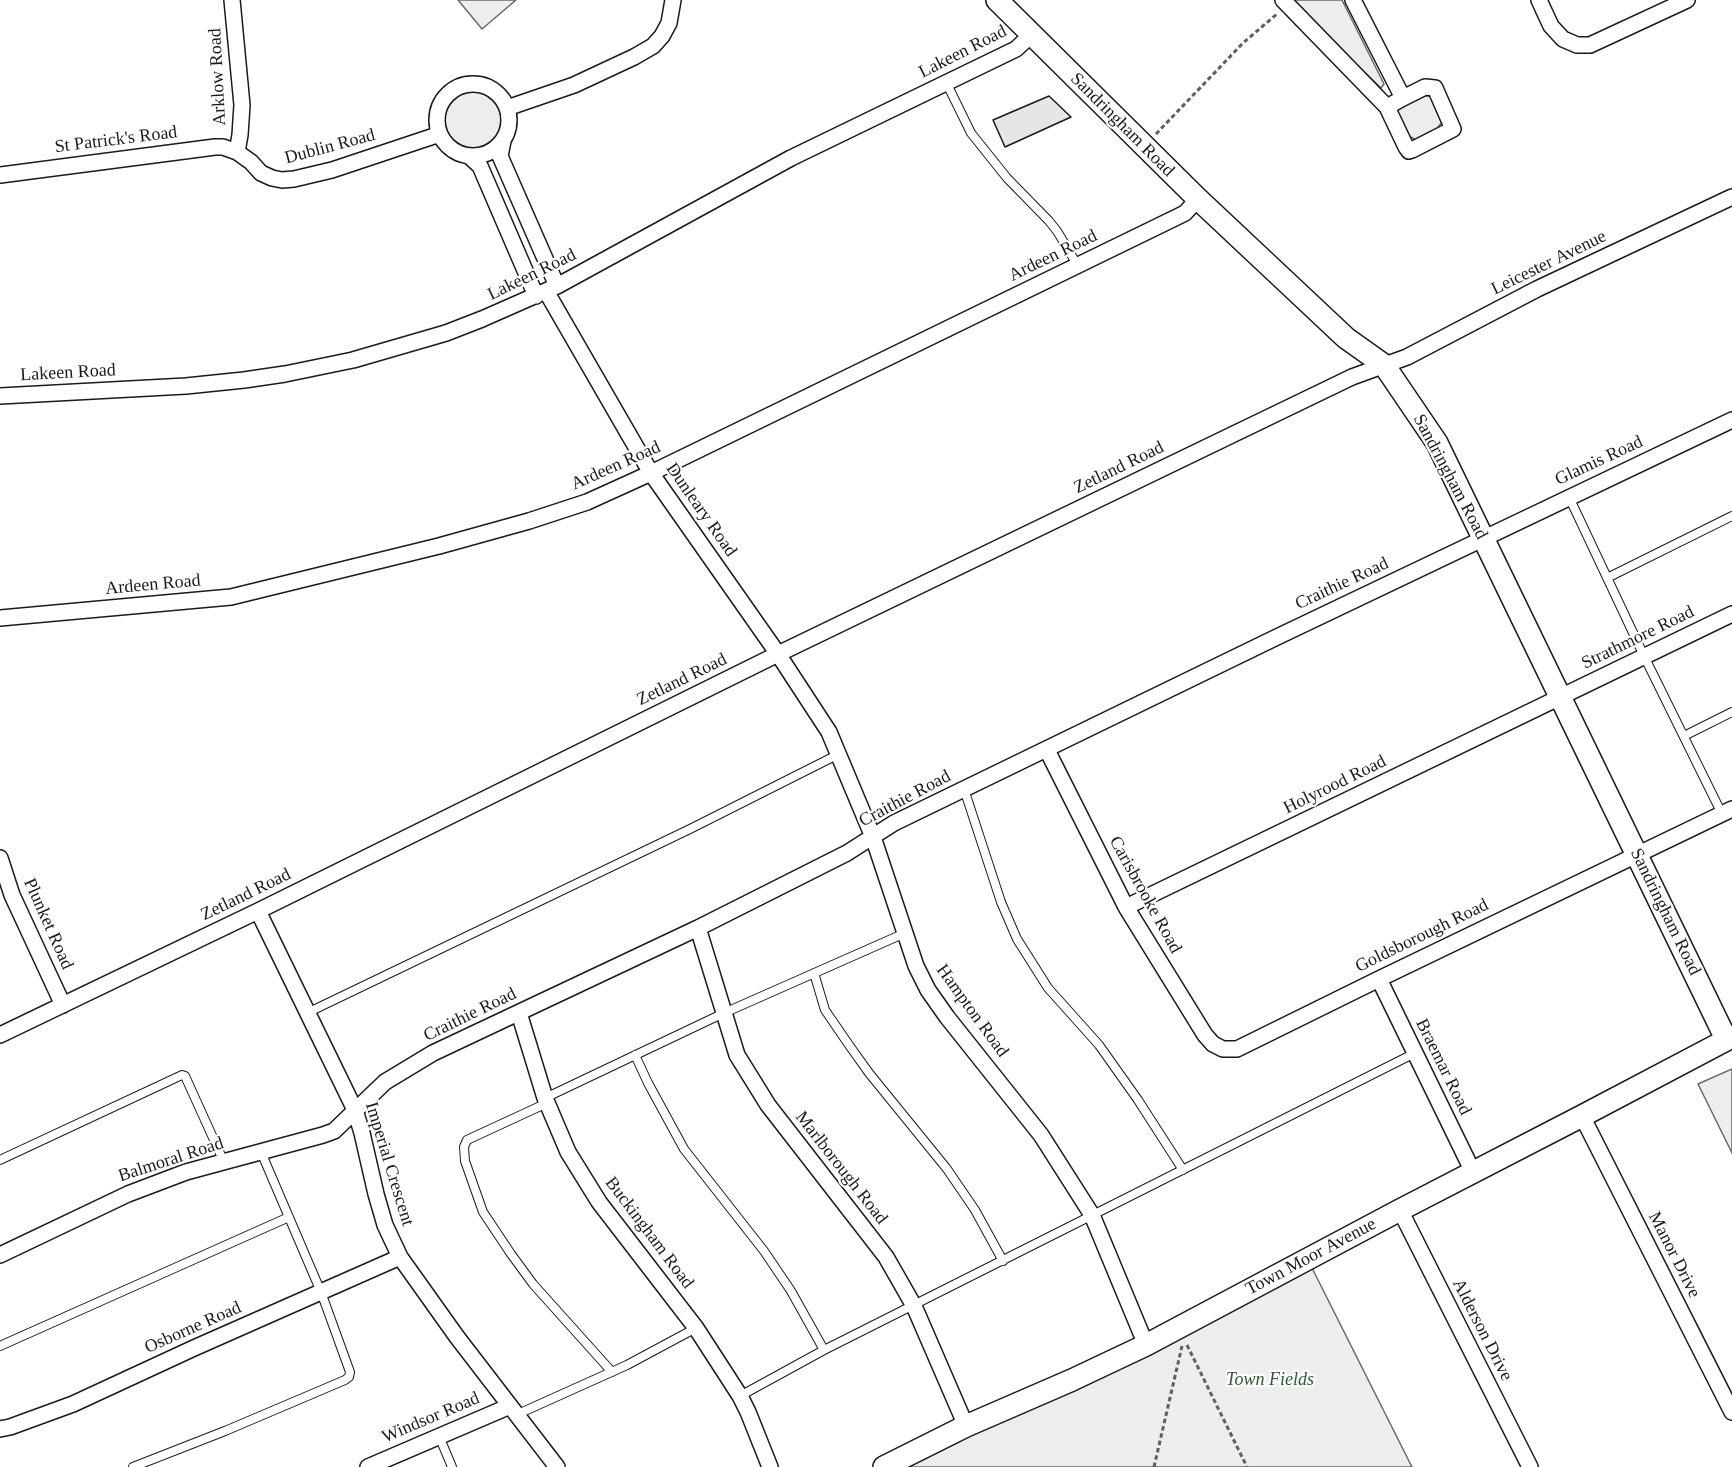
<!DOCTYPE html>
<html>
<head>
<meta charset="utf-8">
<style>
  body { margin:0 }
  canvas { display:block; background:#fff }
</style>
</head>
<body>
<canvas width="1732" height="1467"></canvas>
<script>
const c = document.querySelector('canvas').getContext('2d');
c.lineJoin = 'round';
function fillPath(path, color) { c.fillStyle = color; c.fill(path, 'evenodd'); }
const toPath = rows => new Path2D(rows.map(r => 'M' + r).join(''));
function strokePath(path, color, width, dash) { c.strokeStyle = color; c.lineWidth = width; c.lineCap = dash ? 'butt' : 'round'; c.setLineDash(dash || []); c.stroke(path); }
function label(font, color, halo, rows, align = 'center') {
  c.font = font + ' "Times New Roman",serif'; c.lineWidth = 4.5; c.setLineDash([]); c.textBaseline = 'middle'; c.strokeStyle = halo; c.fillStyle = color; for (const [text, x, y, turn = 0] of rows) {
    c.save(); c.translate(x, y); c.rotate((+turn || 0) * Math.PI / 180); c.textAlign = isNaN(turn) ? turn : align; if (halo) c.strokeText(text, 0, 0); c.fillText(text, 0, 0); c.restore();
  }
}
const built = toPath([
  [458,0,516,0,482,29,458,0],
  [1289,0,1342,0,1384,84,1381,88,1289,0],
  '445 120a28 28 0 1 1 56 0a28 28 0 1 1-56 0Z',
  [1423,96,1430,96,1442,122,1436,130,1416,140,1409,136,1395,113,1396,107,1423,96],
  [1732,1069,1732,1153,1698,1084,1732,1069],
  [1310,1264,1412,1467,884,1467,1310,1264]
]);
const building = toPath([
  [1049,96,1071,117,1005,147,993,120,1049,96]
]);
const path = toPath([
  [1156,134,1243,43,1277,14],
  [1187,1345,1247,1467],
  [1154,1467,1182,1346]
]);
const lane = toPath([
  [946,82,971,133,1007,178,1049,221,1057,231,1078,266],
  [1569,497,1644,656,1722,814],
  [1607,578,1732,516],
  [1684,736,1732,712],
  [964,789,1001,902,1017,939,1048,988,1099,1045,1138,1100,1183,1170],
  [814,973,825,1010,849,1045,869,1073,947,1169,975,1210,1003,1261],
  [307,1013,690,829,839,754],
  [635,1055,648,1083,684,1149,764,1251,791,1291,824,1350],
  [545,1098,724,1013,905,933],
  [547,1103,467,1140,464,1147,465,1161,483,1212,511,1254,533,1284,612,1372],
  [0,1160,182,1075,185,1076,224,1162],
  [0,1346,289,1217],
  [740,1396,824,1350,1415,1053],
  [518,1414,627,1365,696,1328],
  [439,1436,452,1467],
  [133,1467,225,1431,345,1380,349,1377,350,1372,321,1292,261,1152]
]);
const street = toPath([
  [232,0,242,105,240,135,237,152],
  [1283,0,1387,107,1403,98,1353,0],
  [1539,0,1551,26,1563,39,1577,45,1590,45,1687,0],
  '437 120a36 36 0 1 1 72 0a36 36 0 1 1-72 0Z',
  [1387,107,1406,147,1409,151,1412,150,1453,129,1435,88,1425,87,1403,98],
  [507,108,574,85,634,57,653,46,662,36,669,23,673,0],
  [503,141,500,156,557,286],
  [469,156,480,166,536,296],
  [0,175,215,147,223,147,237,152,251,162,261,173,272,178,282,180,294,179,332,170,440,134],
  [546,291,651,473,778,654,829,732,873,837,916,966,928,990,947,1017,1041,1135,1092,1215,1146,1345],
  [0,396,186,386,244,380,285,374,353,360,446,333,482,319,557,286,791,158,1016,49,1031,35],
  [0,618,231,597,439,546,529,521,587,502,651,473,1177,217,1185,213,1198,199],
  [1047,750,1126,907,1205,1035,1213,1044,1223,1049,1237,1049,1379,979,1732,809],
  [0,858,12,895,63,1005],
  [1126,907,1732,614],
  [258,911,355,1110,362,1133,376,1194,385,1225,400,1257,457,1337,557,1467],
  [698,928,737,1055,768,1105,886,1257,914,1306,966,1426],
  [1379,979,1473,1172],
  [519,1013,545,1098,568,1152,599,1202,696,1328,740,1396,748,1412,770,1467],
  [0,1035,258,911,778,654,1352,377,1407,357,1537,289,1732,197],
  [1582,1116,1732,1412],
  [1400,1210,1530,1467],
  [0,1255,128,1194,186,1172,323,1135,334,1131,385,1082,433,1053,698,928,847,853,894,823,1277,637,1732,420],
  [0,1429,10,1427,73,1404,194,1348,400,1257],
  [368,1467,510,1406]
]);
const secondary = toPath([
  [997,0,1198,199,1346,338,1384,365,1437,443,1726,1039],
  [884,1467,966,1426,1072,1380,1146,1345,1400,1210,1582,1116,1732,1037]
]);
const streetNames = [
  ["Lakeen Road",963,52,-27],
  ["Arklow Road",218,77,-93],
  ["Sandringham Road",1122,125,45],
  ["St Patrick's Road",116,140,-7],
  ["Dublin Road",330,147,-15],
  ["Ardeen Road",1053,256,-26],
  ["Leicester Avenue",1549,263,-26],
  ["Lakeen Road",532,275,-26],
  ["Lakeen Road",68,373,-3],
  ["Glamis Road",1599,461,-25],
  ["Ardeen Road",616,466,-24],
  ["Zetland Road",1119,468,-26],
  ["Sandringham Road",1450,477,62],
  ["Dunleary Road",701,510,55],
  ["Craithie Road",1342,584,-25],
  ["Ardeen Road",153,585,-5],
  ["Strathmore Road",1638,638,-26],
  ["Zetland Road",682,680,-26],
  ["Holyrood Road",1335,785,-26],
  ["Craithie Road",905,799,-28],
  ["Zetland Road",246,895,-26],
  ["Carisbrooke Road",1145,895,61],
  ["Sandringham Road",1665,912,64],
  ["Plunket Road",48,924,66],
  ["Goldsborough Road",1422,936,-26],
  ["Hampton Road",972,1011,54],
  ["Craithie Road",470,1015,-26],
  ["Braemar Road",1443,1067,64],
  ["Balmoral Road",171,1160,-18],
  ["Imperial Crescent",389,1164,73],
  ["Marlborough Road",841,1168,52],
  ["Buckingham Road",649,1233,53],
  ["Manor Drive",1674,1255,63],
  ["Town Moor Avenue",1311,1257,-28],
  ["Osborne Road",193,1328,-24],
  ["Alderson Drive",1482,1330,63],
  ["Windsor Road",431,1418,-23]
];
const parkNames = [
  ["Town Fields",1270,1380]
];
fillPath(built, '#ededed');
strokePath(built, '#6a6a6a', 1.5);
fillPath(building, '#e6e6e6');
strokePath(building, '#1a1a1a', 1.5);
strokePath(lane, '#1a1a1a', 10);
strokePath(street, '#1a1a1a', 18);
strokePath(secondary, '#1a1a1a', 24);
strokePath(path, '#5f5f5f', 3, [4.5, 3]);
strokePath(lane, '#fff', 8);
strokePath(street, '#fff', 15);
strokePath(secondary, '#fff', 21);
label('18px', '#1a1a1a', '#fff', streetNames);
label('italic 18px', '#2b5a34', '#fff', parkNames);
</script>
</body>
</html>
